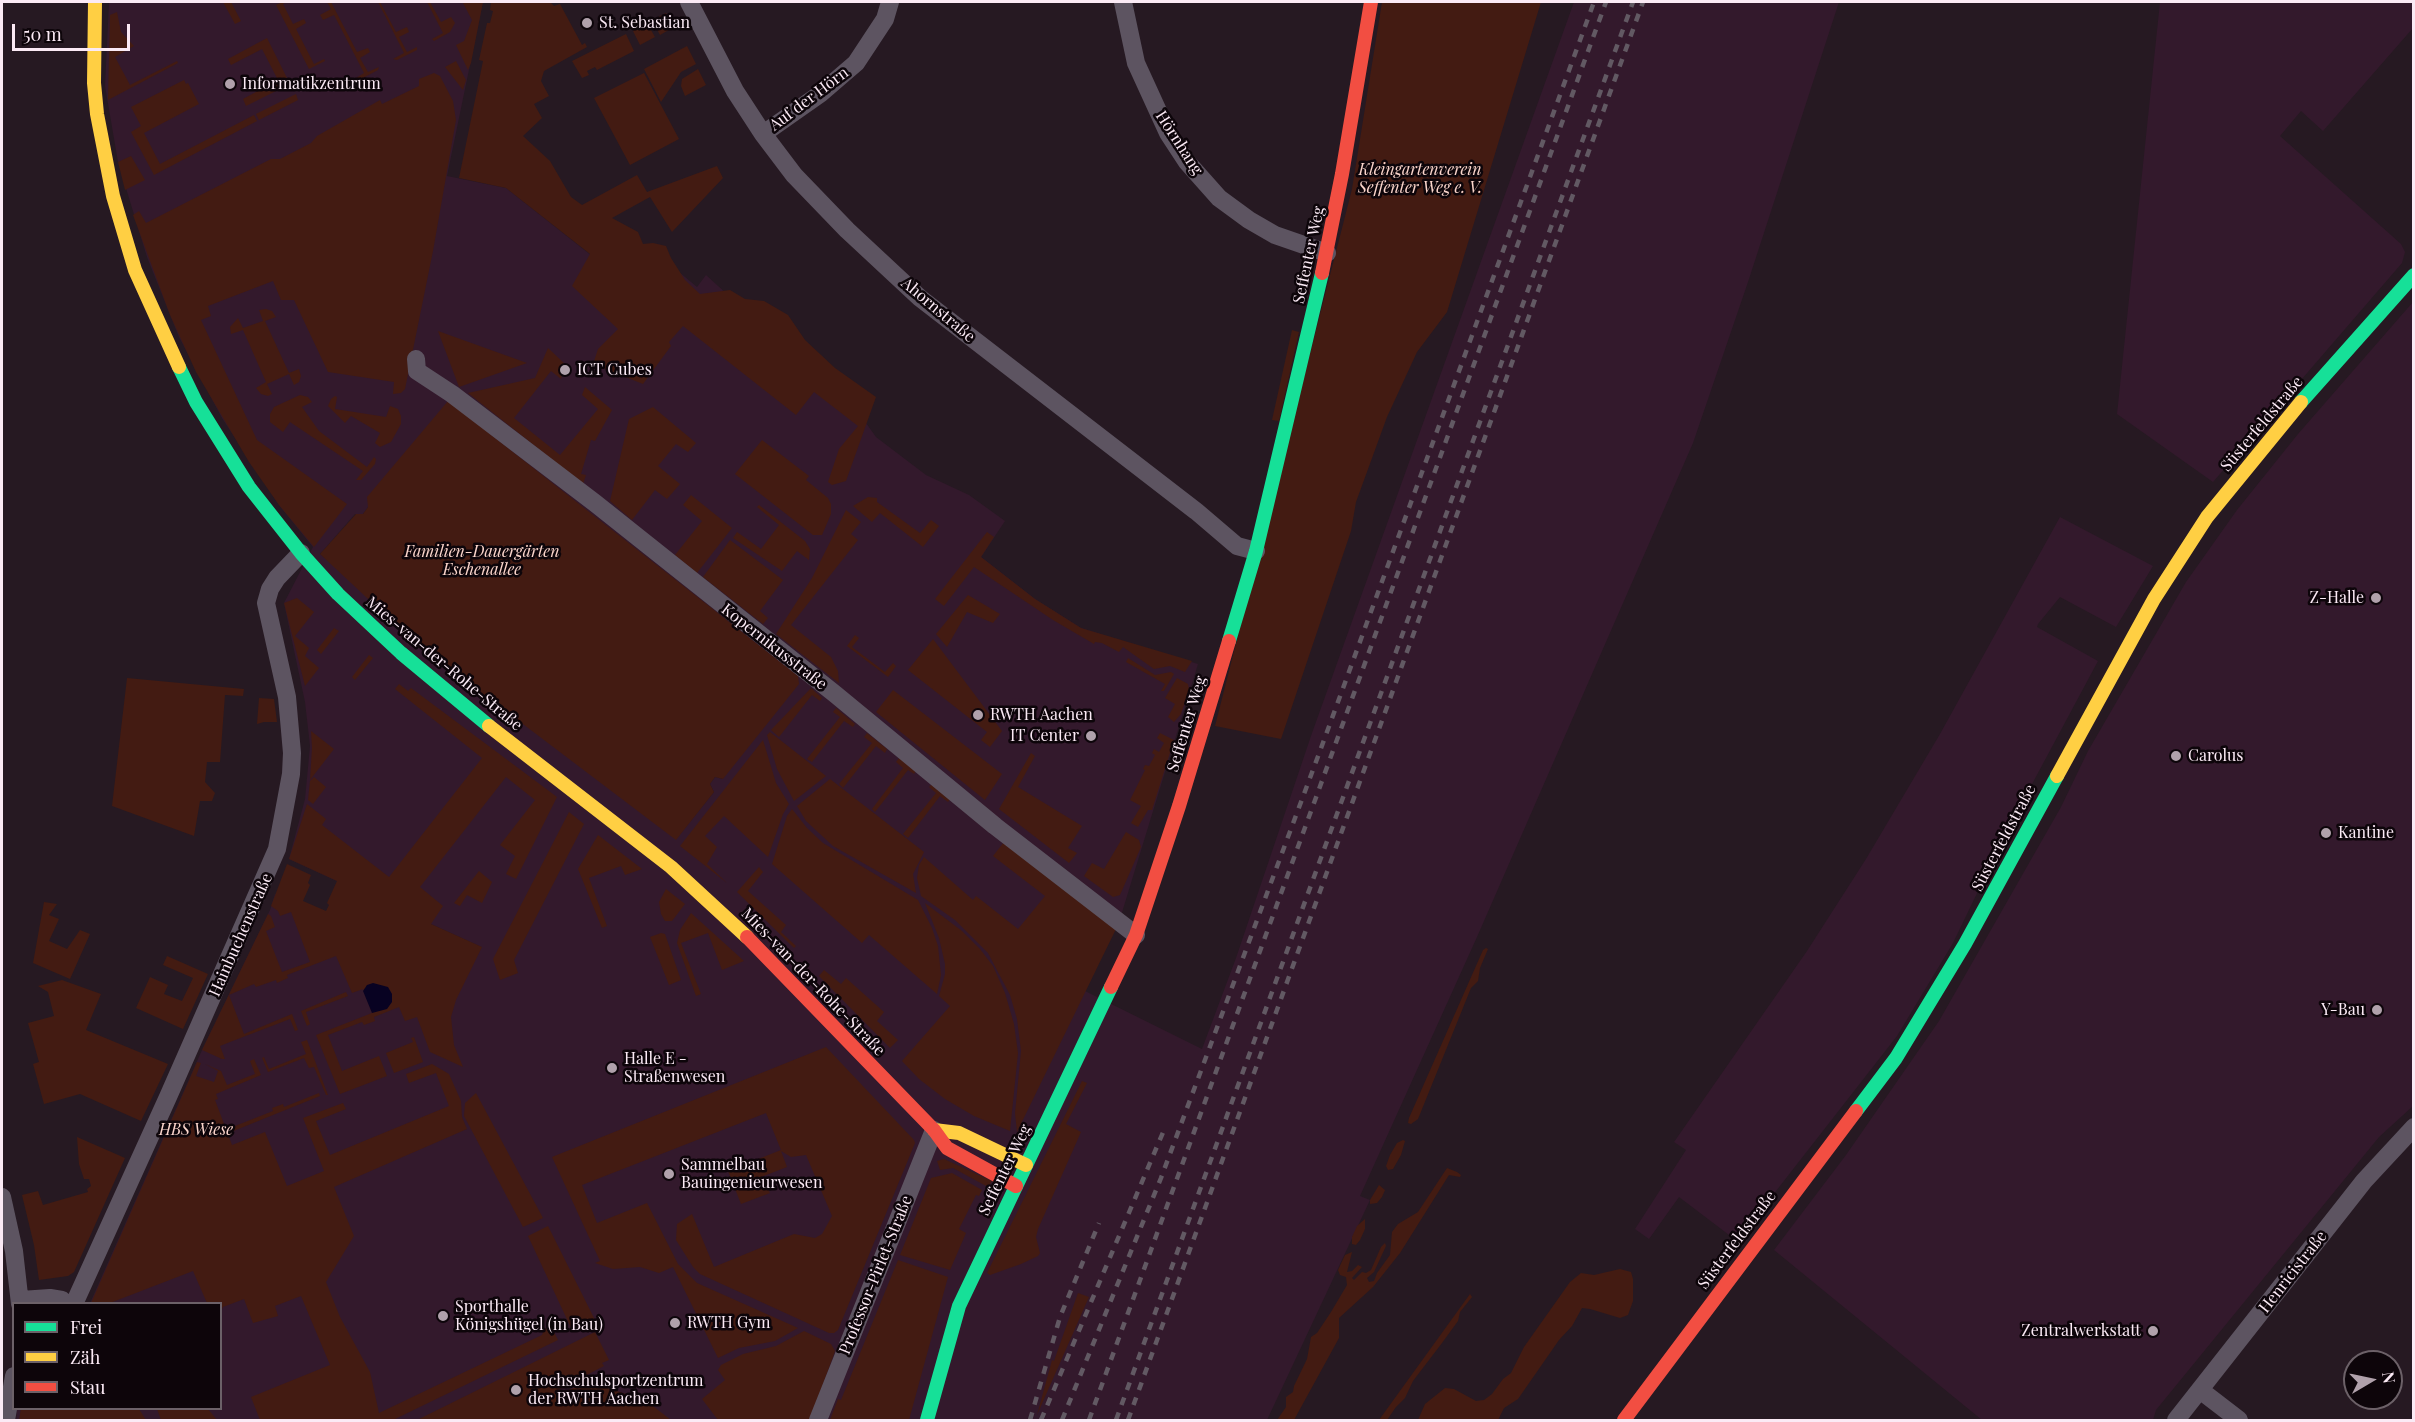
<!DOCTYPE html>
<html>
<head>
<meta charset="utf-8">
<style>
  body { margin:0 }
  #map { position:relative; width:2415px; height:1422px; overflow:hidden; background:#261922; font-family:"Playfair Display",serif }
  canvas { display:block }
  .frame { position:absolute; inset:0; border:3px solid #fbeaf5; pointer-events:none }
  .legend { position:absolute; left:12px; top:1302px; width:210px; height:108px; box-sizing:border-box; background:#0d050a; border:2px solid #6c6168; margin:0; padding:8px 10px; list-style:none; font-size:18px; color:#fbeaf5 }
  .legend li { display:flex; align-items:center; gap:12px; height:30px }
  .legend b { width:30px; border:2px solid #6c6168 }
  .north { position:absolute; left:2343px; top:1350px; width:60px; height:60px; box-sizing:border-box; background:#0d050a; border:2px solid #6c6168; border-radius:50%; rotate:81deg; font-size:16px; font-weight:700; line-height:24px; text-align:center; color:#fbeaf5 }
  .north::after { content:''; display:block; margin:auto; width:21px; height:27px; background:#b0a1ab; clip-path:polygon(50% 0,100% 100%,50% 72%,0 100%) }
  .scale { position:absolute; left:12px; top:24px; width:118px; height:27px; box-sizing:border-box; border:3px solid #fbeaf5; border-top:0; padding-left:8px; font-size:18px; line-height:21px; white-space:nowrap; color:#fbeaf5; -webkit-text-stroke:4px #0d050a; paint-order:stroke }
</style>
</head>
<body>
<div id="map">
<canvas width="2415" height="1422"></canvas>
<div class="frame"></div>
<ul class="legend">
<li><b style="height:8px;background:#16e098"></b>Frei</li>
<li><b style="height:8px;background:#ffcf43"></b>Zäh</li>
<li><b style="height:8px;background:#f24e42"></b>Stau</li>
</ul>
<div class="north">N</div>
<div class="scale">50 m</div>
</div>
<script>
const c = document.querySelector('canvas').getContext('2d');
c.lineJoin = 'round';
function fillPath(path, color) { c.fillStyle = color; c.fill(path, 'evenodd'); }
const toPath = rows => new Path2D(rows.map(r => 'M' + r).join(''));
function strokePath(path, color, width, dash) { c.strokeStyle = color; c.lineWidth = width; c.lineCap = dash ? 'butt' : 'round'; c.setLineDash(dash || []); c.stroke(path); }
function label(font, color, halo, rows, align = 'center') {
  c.font = font + ' "Playfair Display",serif'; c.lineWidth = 5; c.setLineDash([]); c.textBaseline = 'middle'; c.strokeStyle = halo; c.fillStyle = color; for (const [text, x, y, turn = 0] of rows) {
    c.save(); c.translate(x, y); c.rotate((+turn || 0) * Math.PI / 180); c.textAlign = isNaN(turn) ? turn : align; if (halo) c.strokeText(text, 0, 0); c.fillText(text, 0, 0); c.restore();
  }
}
const built = toPath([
  [109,2,483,2,447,176,506,188,640,294,666,261,697,287,706,275,861,416,876,437,926,475,969,495,1005,521,981,557,1035,599,1081,628,1198,664,1120,919,1085,991,1202,1049,1236,958,1312,733,1574,2,1839,2,1748,282,1693,443,1477,937,1360,1196,1370,1200,1267,1420,16,1420,17,1409,220,1408,220,1304,91,1303,91,1301,202,1050,270,910,275,894,464,981,481,947,289,859,305,799,310,746,305,702,284,603,313,547,279,505,222,418,179,337,147,257,118,162,105,86],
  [368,507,723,779,715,777,710,784,714,792,676,839,320,554,355,514,363,514],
  [2160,2,2413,2,2413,28,2323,131,2301,111,2280,136,2401,244,2405,252,2402,263,2213,482,2117,414],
  [2413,302,2413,1106,2379,1137,2156,1410,2153,1420,1982,1420,1774,1250,1846,1155,1939,1021,2061,807,2088,751,2186,582,2237,510,2298,434],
  [2060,517,2153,566,2116,627,2060,597,2038,624,2037,627,2098,661,2009,827,1953,943,1897,1036,1737,1241,1679,1197,1649,1239,1635,1229,1686,1150,1674,1142,1807,951,1866,859,1940,734]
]);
const green = toPath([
  [223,2,231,2,241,21,235,24],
  [282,2,287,2,283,4,293,24,304,19,306,23,296,29,314,64,324,59,325,61,309,69,276,5],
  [327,2,331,2,357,52,368,48,370,52,360,58,368,72,379,67,378,70,357,81,353,80,364,73,334,15,323,20,320,15,331,9],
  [378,2,380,2,396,32,407,27,409,32,399,37,407,52,417,47,417,50,397,60,393,59,404,53],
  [427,2,430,2,441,22,451,17,455,23,450,32,434,41,432,39,443,33],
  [467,2,483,2,471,63,468,70,456,45,464,41,472,20,463,3],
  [491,2,550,2,554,6,560,4,582,45,585,43,587,47,544,71,541,81,549,96,534,104,542,118,523,136,550,161,571,197,582,205,637,175,647,192,717,166,723,178,672,232,650,197,612,218,638,232,643,244,653,243,666,246,671,258,685,280,700,294,730,290,745,299,764,301,788,315,805,340,835,368,876,397,846,481,832,485,828,482,839,449,858,426,814,392,796,415,683,326,669,342,671,346,643,384,593,364,598,349,618,329,572,286,590,254,506,188,459,178,483,61,479,60,487,23,490,23,493,11,490,10],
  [1382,2,1541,2,1447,312,1417,352,1387,417,1356,502,1351,531,1281,739,1215,726,1352,189],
  [117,12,121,32,134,46,115,57,130,85,177,61,178,63,108,100,110,15],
  [666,13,674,27,660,35,652,20],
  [647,23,655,37,640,45,633,31],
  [626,34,634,51,597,70,595,67,587,71,589,75,582,78,572,61],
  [267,38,290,84,246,106,243,99,278,80,262,49,231,65,228,59],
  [687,46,696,64,681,72,661,102,644,69],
  [456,61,466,80,463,90,445,67],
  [698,69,706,85,685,96,681,86,682,79],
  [434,73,440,76,453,101,456,120,433,251,405,389,401,393,393,394,394,382,328,372,294,300,281,300,273,281,208,306,211,316,201,320,257,440,347,504,314,547,279,505,249,462,196,372,170,315,133,215,139,211,146,223,271,159,280,159,311,143,317,136,380,100,382,104,419,86,419,79],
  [644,73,679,139,630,165,594,98],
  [184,80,186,84,188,83,199,104,144,133,160,164,254,115,257,121,154,175,131,132,141,126,131,107],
  [296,94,298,100,259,120,256,114],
  [131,156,145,180,125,190,118,162],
  [266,309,272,311,276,317,265,321,289,373,299,369,301,376,299,382,294,385,289,374,267,384,272,394,268,396,261,394,256,388,266,382,243,330,231,334,230,327,238,318,243,328,263,321,259,310],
  [1292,330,1299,332,1279,421,1272,420],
  [438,331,527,363,459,387],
  [548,348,565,364,561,379,551,371,514,418,560,455,598,409,582,395,585,387,612,410,595,441,591,440,581,474,586,475,583,484,468,393,535,378],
  [300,395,308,397,312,402,302,407,319,431,367,467,374,457,376,459,375,464,361,480,356,480,363,471,290,422,283,432,270,422,270,414,274,407],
  [335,396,337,397,335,409,386,417,390,406,398,409,401,416,401,424,391,442,380,447,375,443,380,433,351,416,345,423,328,406,331,399],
  [448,401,798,676,799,684,723,779,715,777,710,784,714,792,676,840,412,640,320,554,356,514,363,514,368,507,367,497],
  [653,407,696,443,688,452,676,444,658,466,680,484,667,499,655,490,632,520,610,501,629,419],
  [762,440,809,476,806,480,828,498,831,504,831,514,822,535,813,535,735,474],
  [691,495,732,528,697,573,675,555,702,521,683,505],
  [868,497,877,498,877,502,920,533,931,520,939,526,923,547,880,513,872,522,853,506],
  [759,505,805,541,810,549,809,560,797,551,782,571,733,538,737,532,761,549,779,525,757,507],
  [846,510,861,522,851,534,858,540,791,625,831,657,838,671,839,683,776,634,812,578],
  [987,532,994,537,981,557,1035,599,1081,628,1192,661,1185,672,1170,666,1154,669,1123,647,1119,652,1102,643,1095,642,1094,644,1053,620,974,567,944,606,935,599],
  [730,540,783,580,760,611,768,618,763,624,703,577],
  [968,595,1000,614,993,623,967,612,947,647,936,634],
  [297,598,314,612,295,636,309,648,305,656,319,668,305,686,284,603],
  [334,628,339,631,321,654,317,650],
  [855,635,859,638,852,647,885,672,893,663,896,666,888,677,847,646],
  [933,639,1002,731,990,747,981,740,987,732,908,670],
  [369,655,373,658,355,680,352,677],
  [1128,658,1155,675,1171,672,1174,674,1164,691,1161,691,1165,684,1126,662],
  [127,678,244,689,243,696,225,695,220,762,207,762,205,782,215,793,212,801,200,801,194,836,112,806],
  [1177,678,1188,684,1189,689,1181,714,1174,722,1168,717,1175,704,1165,698],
  [399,684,408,691,411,688,557,797,516,879,506,874,515,856,500,845,535,800,506,777,420,887,443,906,431,924,482,947,456,1000,451,1017,454,1045,463,1067,430,1052,417,1017,405,1021,399,1007,374,1017,375,1021,364,1025,362,1022,328,1035,342,1071,379,1056,387,1076,340,1094,316,1035,372,1013,363,989,352,993,336,956,287,975,288,978,277,983,276,980,256,987,254,984,229,995,244,1034,292,1014,298,1030,295,1031,290,1019,230,1042,220,1046,225,1059,222,1059,202,1050,268,914,271,916,275,927,266,931,282,972,310,962,291,912,280,916,278,911,271,906,287,864,311,875,308,883,310,885,303,901,326,911,329,905,327,903,337,881,289,859,307,804,326,819,322,825,389,877,482,758,395,689],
  [811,688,822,698,820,701,812,695,779,737,771,730],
  [893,690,1002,774,985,800,876,712],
  [259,698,274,699,277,722,264,722,257,724],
  [836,708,855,724,853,727,844,721,812,762,807,759,840,717,833,712],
  [311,731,334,749,310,780,312,748],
  [770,732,826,776,794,801,777,769,767,735],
  [867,733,887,749,885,753,876,746,843,788,839,784,872,743,864,737],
  [1160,733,1174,740,1152,810,1148,810,1138,827,1131,823,1141,806,1130,800,1145,770,1143,769,1145,765,1149,766,1155,755,1152,753,1154,749,1159,752,1164,743,1157,738],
  [763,740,776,783,789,804,783,814,768,857,724,816,705,836,717,847,707,864,727,883,680,846],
  [1031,753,1035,756,1018,787,1082,826,1068,848,1077,853,1069,863,999,809],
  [899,758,916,771,914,774,908,770,875,812,872,809,903,768,896,762],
  [314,777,326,787,313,804,308,800,310,781],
  [830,779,924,852,913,874,916,893,833,846,806,821,797,806],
  [932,784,950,799,948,802,940,796,908,838,903,834,936,793,929,787],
  [792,809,807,828,823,843,918,900,932,928,938,946,941,975,937,994,869,935,862,943,772,864,787,816],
  [569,812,584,824,514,960,518,973,500,980,493,959],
  [1126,832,1139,840,1141,847,1120,895,1113,897,1084,876,1092,863,1104,869],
  [598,835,642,869,625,875,621,866,589,878,607,926,602,928,578,869],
  [1004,842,1116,929,1017,1132,1015,1113,1021,1051,1017,1019,1010,995,988,953,955,920,921,896,917,878,919,865,924,857,973,900,976,896,1018,929,1045,896,993,856],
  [759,867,763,872,748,891,786,925,781,932,796,946,794,948,737,892],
  [479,871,492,882,482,903,467,895,460,906,454,903],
  [666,889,685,904,672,921,665,921,661,914,659,902],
  [44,902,57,904,49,915,59,919,49,941,67,949,80,930,90,934,70,979,33,963],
  [925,903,962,931,980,949,993,966,1005,993,1014,1024,1018,1053,1010,1131,974,1116,945,1099,919,1079,902,1061,950,1006,939,996,945,974,945,964,939,938],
  [691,913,744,961,722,970,708,933,681,943,701,994,696,996,677,943,680,930],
  [661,933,665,934,681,980,669,985,650,937],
  [1486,948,1488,949,1480,968,1478,981,1471,988,1418,1119,1411,1124,1408,1123,1409,1118,1483,950],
  [167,956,208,974,183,1029,136,1008,150,977,168,985,164,994,182,1001,193,978,163,965],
  [824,970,841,984,846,978,884,1012,877,1021,898,1040,890,1048,819,976],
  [62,980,101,994,86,1030,168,1064,141,1121,80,1094,44,1104,33,1064,39,1062,28,1023,54,1016,48,992,38,986],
  [346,992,348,996,306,1012,310,1024,307,1026,301,1011],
  [414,1037,423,1062,394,1073,386,1053,413,1042,411,1038],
  [307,1040,328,1095,326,1095,314,1067,309,1068,304,1058,268,1072,262,1058,264,1057,269,1069,306,1054,301,1042],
  [826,1047,914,1140,915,1143,838,1330,834,1333,829,1333,700,1274,693,1267,676,1240,677,1224,692,1214,714,1267,794,1234,815,1238,822,1234,832,1216,806,1155,791,1157,781,1151,787,1167,761,1177,770,1193,741,1204,728,1171,781,1150,766,1113,582,1185,597,1223,647,1203,678,1264,697,1283,798,1328,775,1341,739,1348,718,1358,673,1267,659,1273,640,1267,613,1269,595,1263,600,1261,552,1157],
  [254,1059,261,1075,216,1094,218,1099,215,1100,232,1145,265,1132,287,1186,324,1171,303,1118,343,1103,346,1109,316,1121,330,1155,449,1106,436,1073,409,1083,406,1074,432,1064,449,1074,461,1101,462,1117,467,1129,334,1187,354,1236,326,1282,340,1317,370,1372,379,1413,542,1335,544,1330,551,1326,558,1340,393,1420,260,1420,251,1397,330,1365,301,1296,275,1306,278,1316,253,1323,244,1299,223,1307,221,1311,220,1304,207,1303,193,1271,110,1303,91,1303,197,1062,201,1063,196,1076,214,1082,218,1071,205,1064,221,1071,227,1085,255,1074,250,1061],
  [1082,1081,1087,1083,1066,1124,1081,1132,1038,1229,1036,1237,1040,1253,1038,1256,1021,1264,990,1275,987,1273],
  [319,1093,320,1096,231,1132,230,1128,273,1111,272,1108,283,1104,284,1107],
  [476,1093,543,1218,523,1227,464,1116,465,1103],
  [77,1137,125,1158,74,1272,68,1276,39,1280,34,1245,22,1195,38,1191,43,1205,88,1192,87,1189,91,1186,89,1179,84,1179,79,1164],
  [1403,1140,1405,1141,1401,1155,1393,1169,1388,1170,1386,1166,1390,1155,1397,1143],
  [944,1159,992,1181,988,1187,953,1168,940,1170,937,1161],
  [1447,1168,1457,1172,1461,1175,1460,1177,1449,1175,1400,1253,1373,1287,1339,1318,1339,1338,1294,1420,1277,1420,1286,1407,1286,1397,1293,1392,1294,1386,1307,1359,1311,1337,1317,1333,1331,1312,1347,1285,1346,1277,1340,1275,1338,1270,1345,1255,1352,1252,1347,1272,1352,1271,1358,1265,1362,1267,1352,1278,1354,1280,1362,1272,1366,1273,1371,1270,1381,1247,1385,1243,1386,1246,1374,1272,1367,1278,1369,1282,1374,1281,1377,1273,1390,1255,1392,1232,1398,1224,1418,1212],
  [952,1173,982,1190,979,1196,976,1195,959,1229,966,1233,950,1270,900,1255,931,1178],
  [1379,1185,1385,1190,1382,1197,1377,1203,1370,1204,1370,1200],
  [1365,1219,1365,1229,1360,1240,1356,1245,1352,1244,1352,1237,1357,1226],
  [548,1226,595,1320,572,1330,528,1236],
  [898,1260,948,1277,909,1420,830,1420,838,1399,841,1400],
  [1620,1269,1631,1272,1633,1279,1633,1301,1628,1315,1620,1318,1590,1309,1582,1308,1572,1326,1559,1340,1518,1399,1504,1408,1498,1420,1418,1420,1425,1404,1445,1388,1454,1389,1476,1401,1484,1400,1492,1394,1503,1379,1511,1373,1524,1347,1570,1282,1581,1273,1594,1275],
  [1078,1293,1089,1297,1037,1415,1052,1360,1054,1361],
  [1470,1294,1472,1297,1460,1312,1458,1321,1442,1343,1413,1381,1405,1398,1396,1407,1387,1420,1379,1420],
  [804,1331,831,1344,835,1351,810,1420,718,1420,702,1399,725,1380,718,1370,721,1365,743,1354,776,1346],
  [595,1332,609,1360,602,1363,604,1366,554,1392,557,1394,582,1385,607,1388,645,1400,671,1420,417,1420],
  [21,1408,139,1409,146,1420,19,1420],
  [157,1409,208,1409,217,1420,161,1420]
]);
const water = toPath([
  [373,983,388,987,392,994,392,1002,387,1009,372,1013,363,991,367,985]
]);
const street = toPath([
  [689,2,735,91,763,134,794,175,847,230,920,298,1196,511,1237,546,1256,551],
  [1123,2,1136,63,1168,133,1187,162,1219,198,1249,220,1275,235,1327,253],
  [763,134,820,94,856,63,885,19,890,2],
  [416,359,417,371,452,394,595,503,835,694,995,826,1136,935],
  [2,1197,14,1251,20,1304],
  [21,1300,50,1298,62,1300,65,1304],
  [74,1304,168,1097,277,849,291,774,292,753,287,697,266,603,270,589,277,578,301,553],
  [2200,1390,2239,1420],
  [6,1420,14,1376],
  [818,1420,934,1130],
  [2176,1420,2364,1181,2414,1127]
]);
const fast = toPath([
  [179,367,196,402,249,487,301,553,338,594,401,653,489,726],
  [2301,402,2414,275],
  [1229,641,1256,551,1322,273],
  [1856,1111,1896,1058,1965,944,2057,776],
  [927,1420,959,1306,1111,987]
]);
const slow = toPath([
  [95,2,94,83,97,114,113,196,135,270,179,367],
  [489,726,671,867,747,937],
  [2057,776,2154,599,2207,517,2301,402],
  [934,1130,959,1133,1026,1165]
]);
const jam = toPath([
  [1322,273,1342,174,1371,2],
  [747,937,934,1130,947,1148,1016,1186],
  [1111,987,1136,935,1179,806,1229,641],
  [1624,1420,1856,1111]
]);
const rail = toPath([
  [1030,1420,1060,1317,1099,1223],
  [1041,1420,1164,1130],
  [1062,1420,1161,1178,1320,751,1594,2],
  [1089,1420,1606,2],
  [1116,1420,1633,2],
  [1128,1420,1643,2]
]);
const markers = [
  [587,23,6,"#b0a1ab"],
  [230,84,6,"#b0a1ab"],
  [565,370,6,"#b0a1ab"],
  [2376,598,6,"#b0a1ab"],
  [978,715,6,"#b0a1ab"],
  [1091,736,6,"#b0a1ab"],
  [2176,756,6,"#b0a1ab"],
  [2326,833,6,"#b0a1ab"],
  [2377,1010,6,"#b0a1ab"],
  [612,1068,6,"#b0a1ab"],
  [669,1174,6,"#b0a1ab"],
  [443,1316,6,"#b0a1ab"],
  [675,1323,6,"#b0a1ab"],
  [2153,1331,6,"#b0a1ab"],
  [516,1390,6,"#b0a1ab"]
];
const poiNames = [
  ["St. Sebastian",599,23],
  ["Informatikzentrum",242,84],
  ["ICT Cubes",577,370],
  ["Z-Halle",2364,598,"right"],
  ["RWTH Aachen",990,715],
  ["IT Center",1079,736,"right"],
  ["Carolus",2188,756],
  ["Kantine",2338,833],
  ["Y-Bau",2365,1010,"right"],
  ["Halle E -",624,1059],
  ["Straßenwesen",624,1077],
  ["Sammelbau",681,1165],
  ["Bauingenieurwesen",681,1183],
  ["Sporthalle",455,1307],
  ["Königshügel (in Bau)",455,1325],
  ["RWTH Gym",687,1323],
  ["Zentralwerkstatt",2141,1331,"right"],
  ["Hochschulsportzentrum",528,1381],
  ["der RWTH Aachen",528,1399]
];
const streetNames = [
  ["Auf der Hörn",809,99,-37],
  ["Hörnhang",1179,143,57],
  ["Seffenter Weg",1309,255,-78],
  ["Ahornstraße",938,310,40],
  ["Süsterfeldstraße",2262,424,-50],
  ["Kopernikusstraße",774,647,38],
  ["Mies-van-der-Rohe-Straße",444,664,40],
  ["Seffenter Weg",1187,724,-73],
  ["Süsterfeldstraße",2004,838,-62],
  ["Hainbuchenstraße",241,935,-66],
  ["Mies-van-der-Rohe-Straße",813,982,46],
  ["Seffenter Weg",1005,1170,-64],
  ["Süsterfeldstraße",1737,1240,-53],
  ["Henricistraße",2293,1272,-52],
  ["Professor-Pirlet-Straße",876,1275,-68]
];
const parkNames = [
  ["Kleingartenverein",1420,170],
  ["Seffenter Weg e. V.",1420,188],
  ["Familien-Dauergärten",482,552],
  ["Eschenallee",482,570],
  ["HBS Wiese",196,1130]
];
fillPath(built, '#33192c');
fillPath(green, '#431b12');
fillPath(water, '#080222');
strokePath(street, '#5d5461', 18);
strokePath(fast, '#16e098', 14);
strokePath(slow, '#ffcf43', 14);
strokePath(jam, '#f24e42', 14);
strokePath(rail, '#625963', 4.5, [8, 8]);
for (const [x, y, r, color] of markers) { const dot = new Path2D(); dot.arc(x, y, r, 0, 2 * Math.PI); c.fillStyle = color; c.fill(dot); strokePath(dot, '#0d050a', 2); }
label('16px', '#fbeaf5', '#0d050a', poiNames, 'left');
label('16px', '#fbeaf5', '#0d050a', streetNames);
label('italic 16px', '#fcd6cc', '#0d050a', parkNames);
</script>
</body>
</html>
